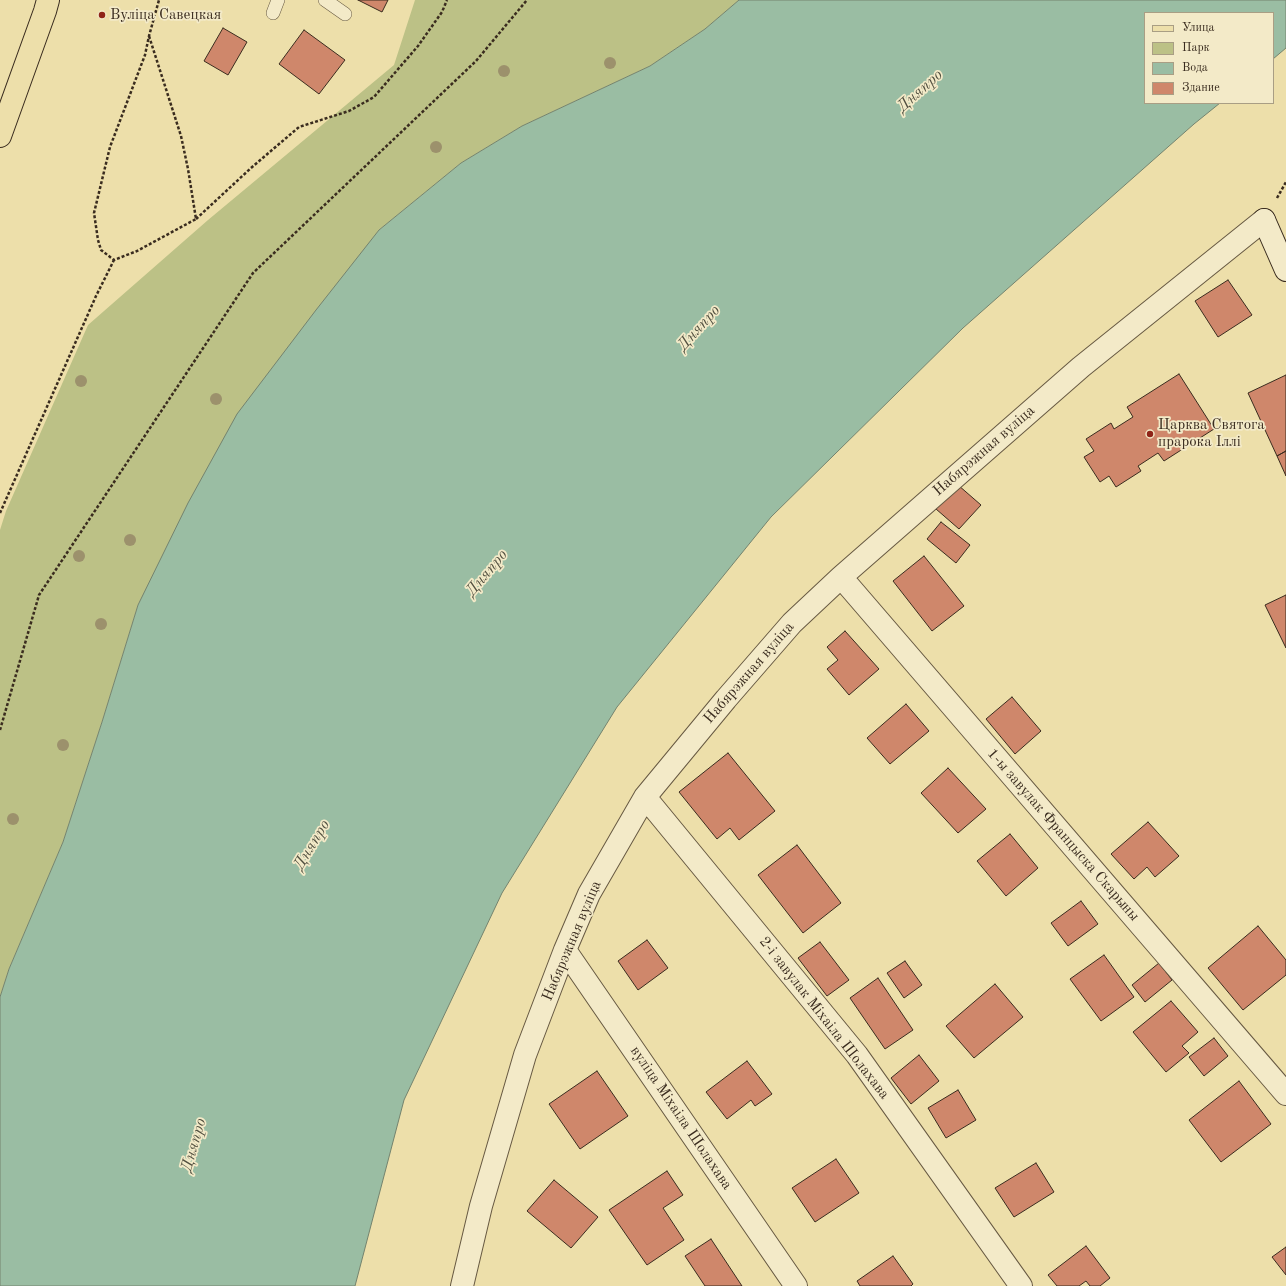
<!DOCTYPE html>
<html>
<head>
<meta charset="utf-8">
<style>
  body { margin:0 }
  #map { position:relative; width:1286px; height:1286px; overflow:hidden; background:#eddfaa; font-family:"Old Standard TT",serif }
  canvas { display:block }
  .legend { position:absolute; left:1144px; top:12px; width:130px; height:92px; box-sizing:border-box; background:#f3eac8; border:1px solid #a99e84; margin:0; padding:5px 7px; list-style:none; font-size:12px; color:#3a2c1f }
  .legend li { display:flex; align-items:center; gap:8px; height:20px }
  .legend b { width:20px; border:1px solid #a99e84 }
</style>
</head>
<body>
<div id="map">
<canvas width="1286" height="1286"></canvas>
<ul class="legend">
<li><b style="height:5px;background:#eddfaa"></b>Улица</li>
<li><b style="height:11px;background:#bcc186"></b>Парк</li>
<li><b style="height:11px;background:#9abda3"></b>Вода</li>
<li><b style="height:11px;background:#cf876b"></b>Здание</li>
</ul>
</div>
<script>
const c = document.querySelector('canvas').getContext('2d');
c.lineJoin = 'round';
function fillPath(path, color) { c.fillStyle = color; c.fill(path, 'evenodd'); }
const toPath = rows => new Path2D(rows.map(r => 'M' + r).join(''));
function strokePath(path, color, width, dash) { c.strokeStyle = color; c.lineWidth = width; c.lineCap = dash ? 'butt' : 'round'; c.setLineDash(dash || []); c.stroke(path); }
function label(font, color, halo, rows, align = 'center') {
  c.font = font + ' "Old Standard TT",serif'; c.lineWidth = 3.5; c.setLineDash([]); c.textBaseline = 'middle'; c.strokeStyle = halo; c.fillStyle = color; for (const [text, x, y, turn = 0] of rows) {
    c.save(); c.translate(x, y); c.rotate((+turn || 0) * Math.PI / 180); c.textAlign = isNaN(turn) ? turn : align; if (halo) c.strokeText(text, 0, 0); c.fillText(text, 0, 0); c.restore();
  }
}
const green = toPath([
  [415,0,739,0,705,29,650,66,522,126,461,163,379,230,138,605,102,722,63,842,9,969,0,997,0,530,6,511,88,325,208,220,394,65]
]);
const water = toPath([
  [739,0,1286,0,1286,48,1273,59,1273,13,1145,13,1145,103,1220,103,1194,124,963,328,771,517,617,707,502,893,404,1100,355,1286,0,1286,0,997,9,969,63,842,102,722,138,605,188,503,237,414,316,310,379,230,461,163,522,126,650,66,705,29,739,0]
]);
const building = toPath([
  [358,0,388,0,382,12,358,0],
  [223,28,247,42,228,75,204,61,223,28],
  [304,30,345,60,319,94,279,64,304,30],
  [1228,280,1252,315,1218,337,1195,301,1228,280],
  [1179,374,1214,429,1164,461,1158,453,1138,466,1141,471,1116,487,1109,476,1100,482,1084,457,1094,451,1086,439,1111,423,1114,429,1133,417,1127,407,1179,374],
  [1286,375,1286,451,1277,456,1248,393,1286,375],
  [1286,451,1286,476,1277,456,1286,451],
  [958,485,981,505,959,529,936,509,958,485],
  [941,522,970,545,956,563,927,539,941,522],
  [924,556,964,606,932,631,893,581,924,556],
  [1286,595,1286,648,1265,605,1286,595],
  [845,631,879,669,849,695,827,669,838,660,827,647,845,631],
  [1012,697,1041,731,1015,754,986,719,1012,697],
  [906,704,929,731,890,764,867,738,906,704],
  [728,753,775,811,739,840,730,828,717,839,679,792,728,753],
  [948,768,986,809,958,833,921,793,948,768],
  [1148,822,1179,856,1155,877,1147,867,1134,879,1111,854,1148,822],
  [1010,834,1038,868,1006,896,977,861,1010,834],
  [797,845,841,903,803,933,758,875,797,845],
  [1081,901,1098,924,1068,946,1051,923,1081,901],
  [1258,926,1286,960,1286,975,1243,1010,1208,968,1258,926],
  [647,940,668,968,638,990,618,961,647,940],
  [820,942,849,980,827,996,798,958,820,942],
  [1104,955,1134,997,1101,1021,1070,979,1104,955],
  [905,961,922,985,904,998,887,973,905,961],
  [1159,963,1172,980,1145,1002,1132,985,1159,963],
  [878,978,913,1030,885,1049,850,998,878,978],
  [995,984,1023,1017,974,1058,946,1026,995,984],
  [1171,1001,1198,1032,1182,1046,1189,1053,1166,1072,1133,1032,1171,1001],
  [1214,1038,1228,1056,1204,1076,1189,1057,1214,1038],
  [919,1055,939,1081,911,1104,891,1078,919,1055],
  [747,1061,772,1094,755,1106,751,1100,727,1119,706,1092,747,1061],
  [597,1071,628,1116,580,1149,549,1104,597,1071],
  [1239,1081,1271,1124,1221,1162,1189,1120,1239,1081],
  [958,1090,976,1120,946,1138,928,1108,958,1090],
  [836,1159,859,1193,815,1222,792,1188,836,1159],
  [1036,1163,1054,1192,1014,1217,995,1188,1036,1163],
  [667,1171,683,1195,663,1208,684,1240,647,1265,609,1210,667,1171],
  [554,1180,598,1217,571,1248,527,1211,554,1180],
  [711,1239,742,1286,705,1286,685,1256,711,1239],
  [1086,1246,1110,1278,1100,1286,1090,1286,1086,1281,1079,1286,1057,1286,1048,1275,1086,1246],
  [1286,1247,1286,1275,1272,1257,1286,1247],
  [893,1256,913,1284,911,1286,860,1286,857,1281,893,1256]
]);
const path = toPath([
  [149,36,181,136,188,169,196,219,137,251,114,260,101,250,98,240,94,213,110,147,145,55,149,36,159,0],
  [1277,198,1286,182],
  [196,219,251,168,299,127,349,111,374,97,418,46,442,12,447,0],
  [0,513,96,296,114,260],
  [0,730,39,595,253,273,476,61,527,0]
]);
const lane = toPath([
  [325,0,345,14],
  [273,13,278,0]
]);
const street = toPath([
  [841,577,1286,1094],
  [645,797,857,1055,1021,1286],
  [565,950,796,1286],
  [462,1286,481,1206,525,1055,565,950,589,894,645,797,726,699,792,623,841,577,1081,367,1264,220]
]);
const secondary = toPath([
  [1264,220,1286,270]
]);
const primary = toPath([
  [0,136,45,11,48,0]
]);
const trees = [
  [610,63],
  [504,71],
  [436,147],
  [81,381],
  [216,399],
  [130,540],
  [79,556],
  [101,624],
  [63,745],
  [13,819]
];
const markers = [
  [102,15,4,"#8f2418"],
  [1150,434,4,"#8f2418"]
];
const poiNames = [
  ["Вуліца Савецкая",110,15],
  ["Царква Святога",1158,425],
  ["прарока Іллі",1158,442]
];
const streetNames = [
  ["Набярэжная вуліца",984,451,-41],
  ["Набярэжная вуліца",749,673,-49],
  ["1-ы завулак Францыска Скарыны",1063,835,49],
  ["Набярэжная вуліца",572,941,-67],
  ["2-і завулак Міхаіла Шолахава",824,1018,52],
  ["вуліца Міхаіла Шолахава",681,1118,56]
];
const waterNames = [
  ["Дняпро",920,91,-42],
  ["Дняпро",699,328,-48],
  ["Дняпро",487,573,-50],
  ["Дняпро",312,845,-59],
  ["Дняпро",194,1145,-74]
];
fillPath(green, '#bcc186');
fillPath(water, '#9abda3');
strokePath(water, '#74836e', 1);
fillPath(building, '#cf876b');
strokePath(building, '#3a2c1f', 1);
strokePath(lane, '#675942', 14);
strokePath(street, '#675942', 24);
strokePath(secondary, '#3a2c1f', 24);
strokePath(primary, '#3a2c1f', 24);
strokePath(path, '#3a2c1f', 2.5, [3, 2]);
strokePath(lane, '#f3eac8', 13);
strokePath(street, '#f3eac8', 22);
strokePath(secondary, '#f3eac8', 22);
strokePath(primary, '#eddfaa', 22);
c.fillStyle = '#9c916c';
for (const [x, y] of trees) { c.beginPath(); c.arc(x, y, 6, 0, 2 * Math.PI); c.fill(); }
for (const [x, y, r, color] of markers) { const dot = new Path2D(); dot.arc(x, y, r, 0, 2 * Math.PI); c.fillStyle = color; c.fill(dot); strokePath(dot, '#f3eac8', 1.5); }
label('15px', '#3a2c1f', '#f3eac8', poiNames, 'left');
label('15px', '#3a2c1f', '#f3eac8', streetNames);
label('italic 16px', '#525040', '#f3eac8', waterNames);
</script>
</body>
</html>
